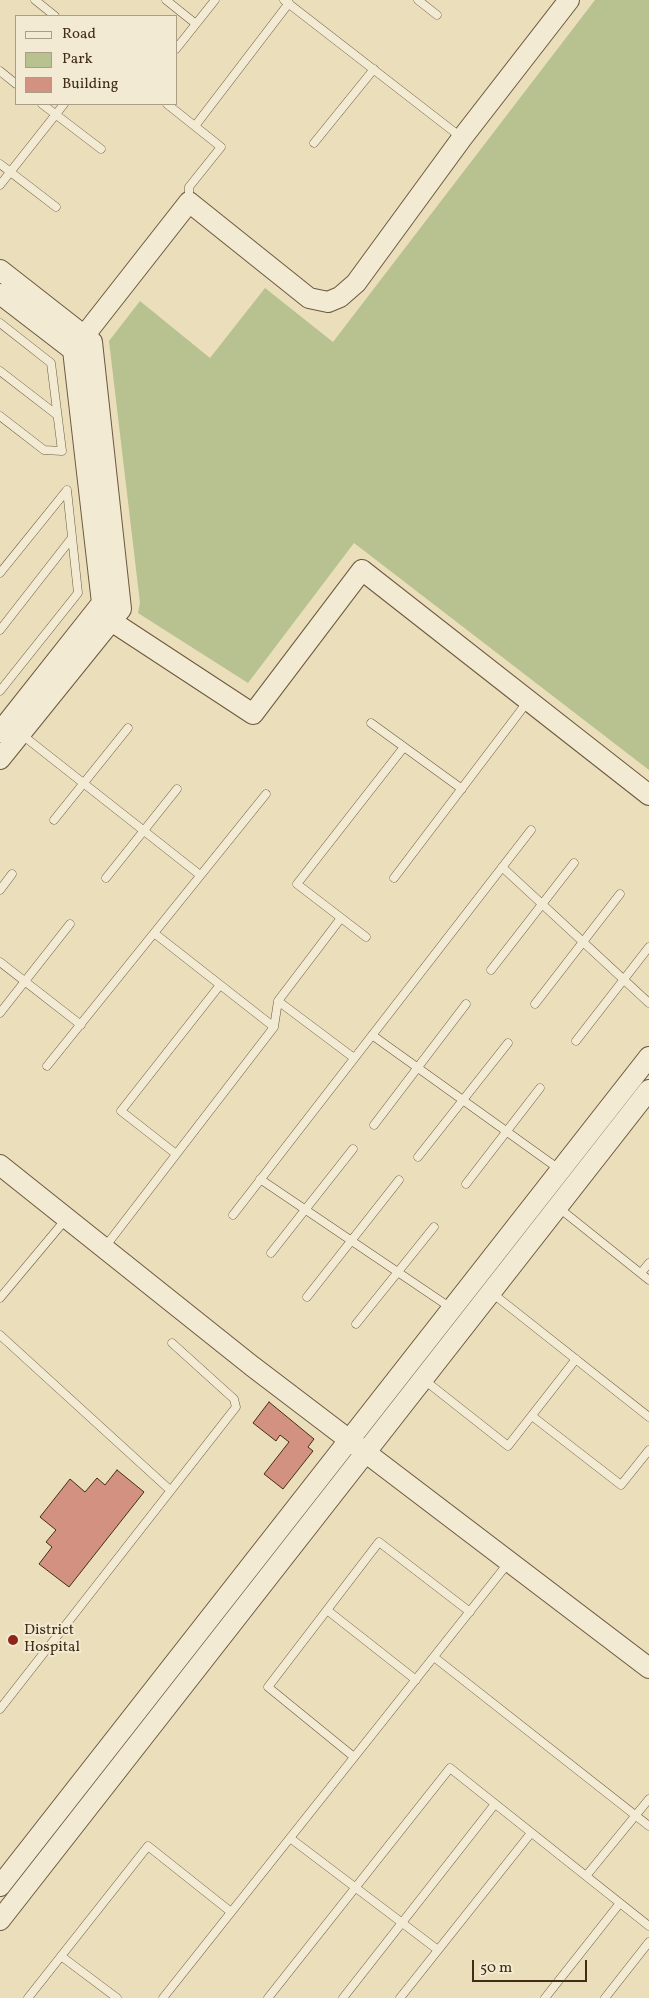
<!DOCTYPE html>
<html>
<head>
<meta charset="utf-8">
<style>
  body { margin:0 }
  #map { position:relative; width:649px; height:1998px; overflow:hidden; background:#ebdebb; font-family:Vollkorn,serif }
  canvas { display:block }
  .legend { position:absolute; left:15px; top:15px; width:162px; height:90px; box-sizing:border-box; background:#f2ead3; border:1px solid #ab9e87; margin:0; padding:6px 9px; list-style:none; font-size:15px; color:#412d16 }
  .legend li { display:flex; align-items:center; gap:10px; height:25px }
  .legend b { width:25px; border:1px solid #ab9e87 }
  .scale { position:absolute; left:472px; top:1960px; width:115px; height:22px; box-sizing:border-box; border:2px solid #412d16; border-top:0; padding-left:6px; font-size:15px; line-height:18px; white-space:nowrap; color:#412d16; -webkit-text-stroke:4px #f2ead3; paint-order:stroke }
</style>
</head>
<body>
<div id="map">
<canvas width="649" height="1998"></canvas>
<ul class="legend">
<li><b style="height:6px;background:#f2ead3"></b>Road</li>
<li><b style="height:14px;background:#b8c190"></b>Park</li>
<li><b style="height:14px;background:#d39181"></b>Building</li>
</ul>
<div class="scale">50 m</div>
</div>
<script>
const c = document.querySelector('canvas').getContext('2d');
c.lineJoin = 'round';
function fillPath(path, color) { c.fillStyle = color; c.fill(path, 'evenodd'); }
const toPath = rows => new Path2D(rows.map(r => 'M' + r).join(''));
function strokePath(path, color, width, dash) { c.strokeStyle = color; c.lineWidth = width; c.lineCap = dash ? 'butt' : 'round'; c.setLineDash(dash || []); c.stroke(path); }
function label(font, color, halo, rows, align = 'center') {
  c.font = font + ' Vollkorn,serif'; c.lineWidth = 4; c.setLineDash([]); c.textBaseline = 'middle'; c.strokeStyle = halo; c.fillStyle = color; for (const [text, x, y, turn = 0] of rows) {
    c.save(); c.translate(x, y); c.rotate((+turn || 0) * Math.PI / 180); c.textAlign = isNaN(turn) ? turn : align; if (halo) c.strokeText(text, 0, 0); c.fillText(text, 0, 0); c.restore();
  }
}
const green = toPath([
  [595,0,649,0,649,770,354,543,248,683,138,613,140,603,109,341,140,301,210,358,265,288,333,342]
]);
const building = toPath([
  [269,1402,314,1439,308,1447,313,1451,283,1489,264,1474,289,1442,280,1435,276,1441,253,1423,269,1402],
  [117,1470,144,1492,69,1587,39,1564,52,1547,46,1542,56,1530,40,1517,70,1479,85,1492,97,1478,105,1485,117,1470]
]);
const service = toPath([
  [35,0,55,16],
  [166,0,196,24],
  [284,0,462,138],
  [418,0,437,15],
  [176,49,215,0],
  [0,71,16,84],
  [42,104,101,149],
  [167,104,221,147,189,187,189,202],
  [195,126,289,3],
  [314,143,374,69],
  [0,164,56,207],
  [0,185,64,104],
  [0,323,51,363,62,451,44,450,0,416],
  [0,371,57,415],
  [0,573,67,490],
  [0,630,71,539],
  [0,691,78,593,67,490],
  [371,723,462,789],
  [21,734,200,875],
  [54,820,128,728],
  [502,867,649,1003],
  [106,878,177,789],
  [394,878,528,701],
  [0,890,12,874],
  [154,933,274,1027],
  [366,937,297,884,404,747],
  [0,962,81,1025],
  [491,970,574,863],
  [278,1001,354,1058],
  [535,1004,620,894],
  [0,1013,70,924],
  [372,1035,559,1169],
  [576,1041,649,947],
  [47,1066,266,794],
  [374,1125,466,1004],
  [176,1154,121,1111,220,985],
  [418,1157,508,1043],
  [260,1179,451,1308],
  [466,1184,540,1088],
  [559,1208,649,1280],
  [233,1215,531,830],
  [105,1247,274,1027,278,1001,341,918],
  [271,1253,353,1149],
  [641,1273,649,1263],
  [492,1293,649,1417],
  [307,1297,399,1180],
  [0,1298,66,1219],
  [356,1324,434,1227],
  [0,1335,170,1490],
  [423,1379,508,1446,576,1359],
  [532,1416,621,1485,649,1450],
  [327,1610,416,1680],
  [434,1657,649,1826],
  [0,1709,236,1407,234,1399,172,1343],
  [354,1757,268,1687,379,1542,470,1612],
  [290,1838,438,1950],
  [586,1876,649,1799],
  [61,1956,117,1998],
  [28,1998,148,1846,231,1912],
  [163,1998,509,1562],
  [268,1998,450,1768,649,1926],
  [343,1998,495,1804],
  [400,1998,531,1833],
  [545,1998,620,1903],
  [605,1998,649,1942]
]);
const tertiary = toPath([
  [0,270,92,342,121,609,0,759],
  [0,294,73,350],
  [96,611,253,714,362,570,649,795],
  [0,732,102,603,73,350,189,202,309,298,328,302,340,297,356,283,462,138,569,0],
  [0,1165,252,1366,649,1668],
  [0,1886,649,1057],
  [0,1920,649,1090]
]);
const markers = [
  [13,1640,6,"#8f2418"]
];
const poiNames = [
  ["District",24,1631],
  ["Hospital",24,1648]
];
fillPath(green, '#b8c190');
fillPath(building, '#d39181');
strokePath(building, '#412d16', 1);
strokePath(service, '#6c593f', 9);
strokePath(tertiary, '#6c593f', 22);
strokePath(service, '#f2ead3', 8);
strokePath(tertiary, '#f2ead3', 20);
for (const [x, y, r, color] of markers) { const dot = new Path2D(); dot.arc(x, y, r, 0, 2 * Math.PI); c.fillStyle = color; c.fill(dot); strokePath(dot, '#f2ead3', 2); }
label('15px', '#412d16', '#f2ead3', poiNames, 'left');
</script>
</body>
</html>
